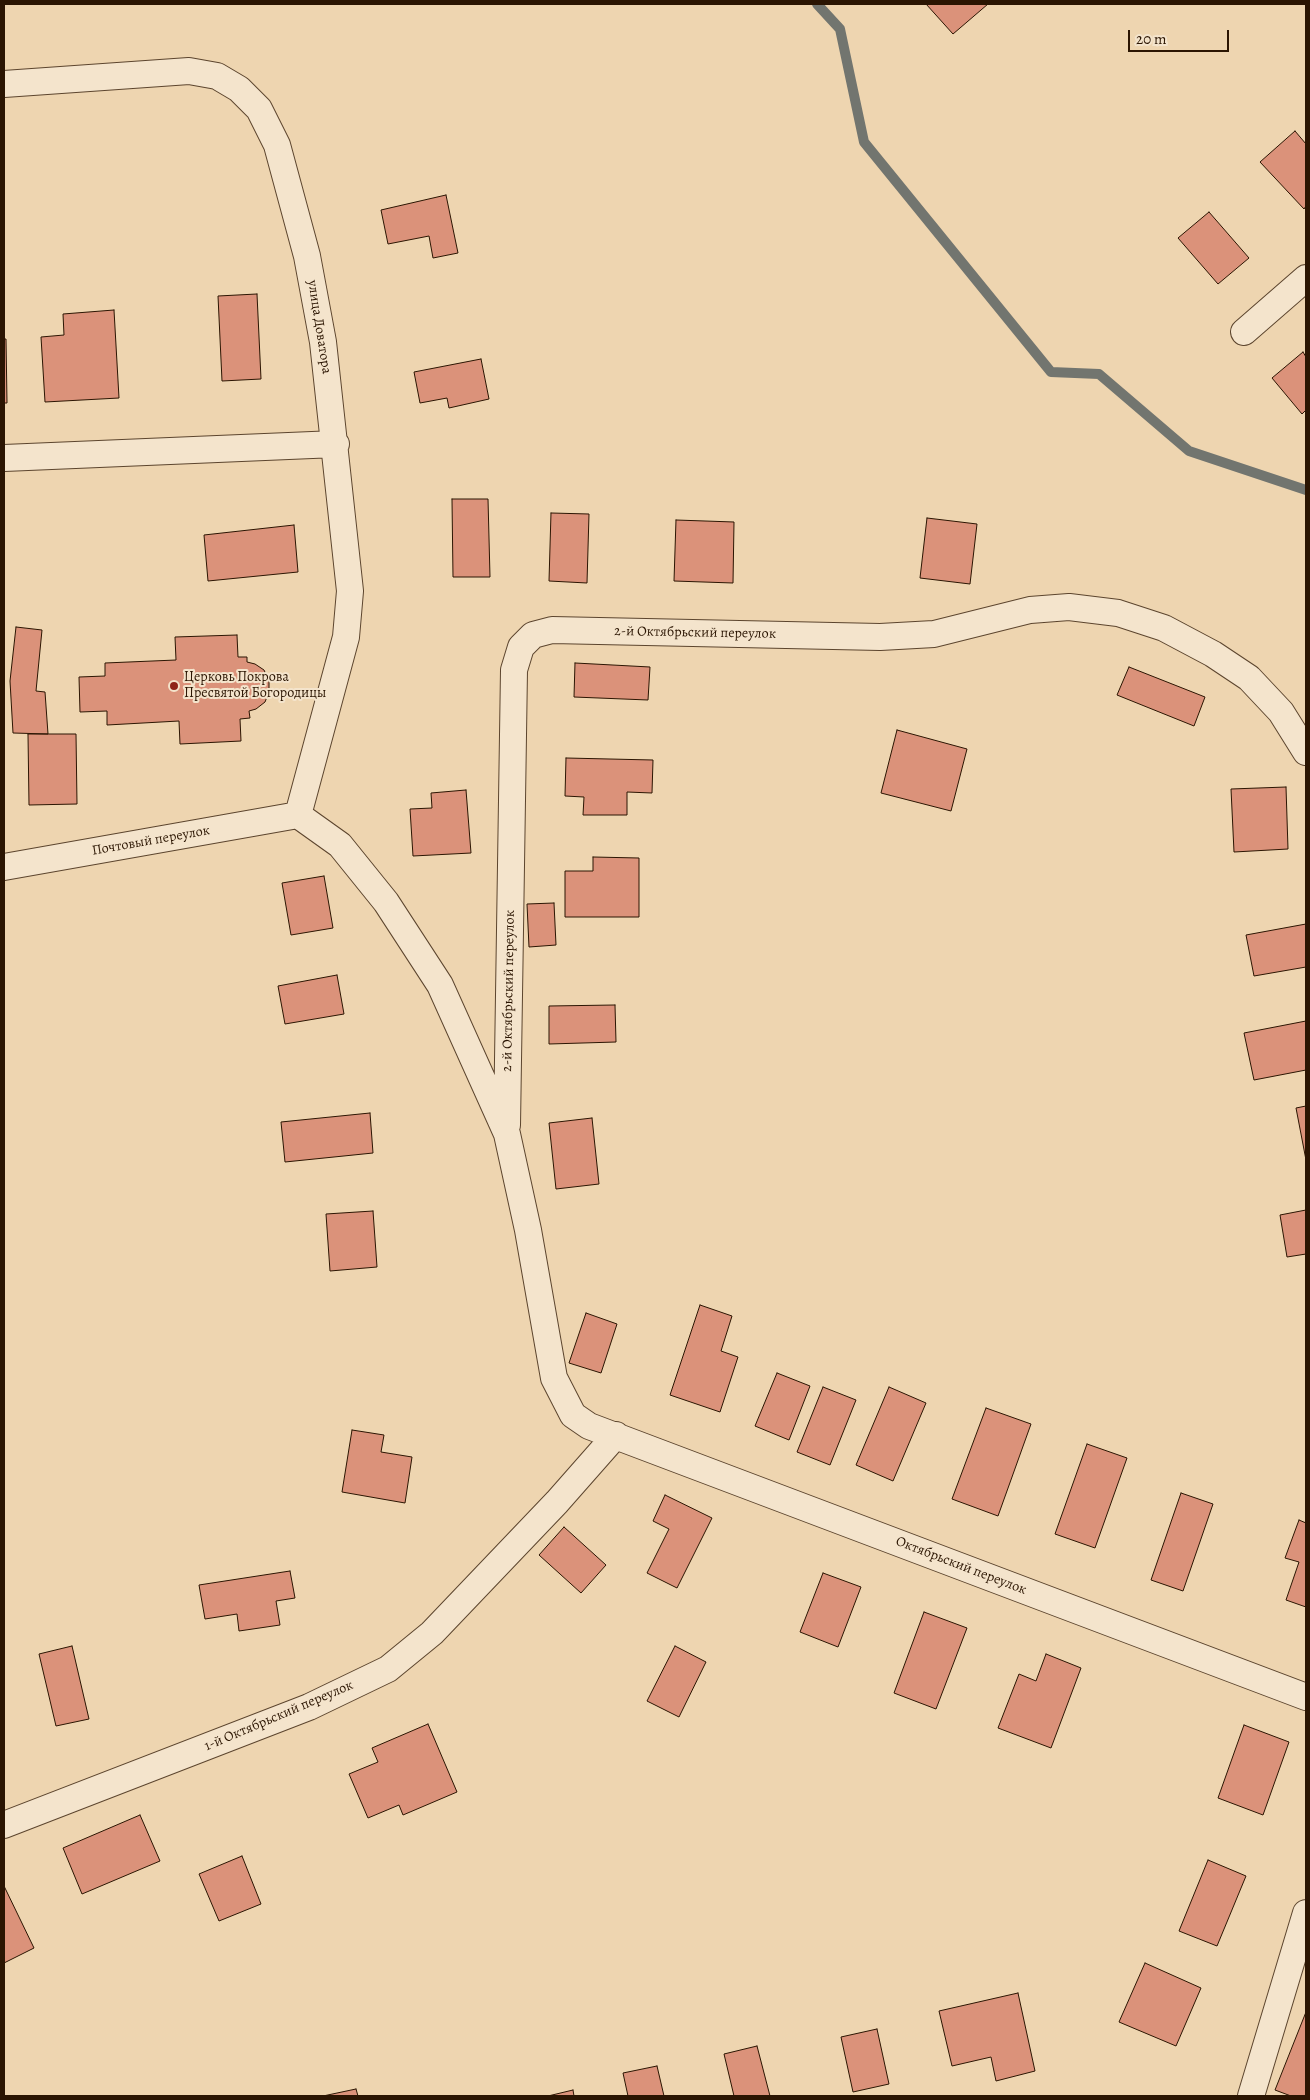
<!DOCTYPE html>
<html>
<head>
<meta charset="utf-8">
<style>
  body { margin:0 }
  #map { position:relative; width:1310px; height:2100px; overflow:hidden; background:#eed5b0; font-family:Alegreya,serif }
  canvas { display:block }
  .frame { position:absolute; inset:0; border:5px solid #2b1502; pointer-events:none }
  .scale { position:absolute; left:1128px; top:30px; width:101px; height:22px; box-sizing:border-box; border:2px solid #2b1502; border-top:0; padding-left:6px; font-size:15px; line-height:18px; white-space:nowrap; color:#2b1502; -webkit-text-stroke:4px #f4e4cc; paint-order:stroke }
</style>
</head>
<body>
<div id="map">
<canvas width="1310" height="2100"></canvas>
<div class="frame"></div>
<div class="scale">20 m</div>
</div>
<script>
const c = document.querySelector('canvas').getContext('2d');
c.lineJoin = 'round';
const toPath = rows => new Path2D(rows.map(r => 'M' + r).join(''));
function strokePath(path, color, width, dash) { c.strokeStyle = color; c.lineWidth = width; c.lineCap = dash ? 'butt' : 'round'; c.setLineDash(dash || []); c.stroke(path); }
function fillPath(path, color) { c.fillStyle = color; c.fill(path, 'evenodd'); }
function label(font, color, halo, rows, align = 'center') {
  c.font = font + ' Alegreya,serif'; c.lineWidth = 4; c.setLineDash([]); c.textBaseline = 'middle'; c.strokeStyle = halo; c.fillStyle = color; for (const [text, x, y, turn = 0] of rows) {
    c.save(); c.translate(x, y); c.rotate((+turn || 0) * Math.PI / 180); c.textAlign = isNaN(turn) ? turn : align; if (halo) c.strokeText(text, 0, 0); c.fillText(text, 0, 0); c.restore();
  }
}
const stream = toPath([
  [817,4,840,29,864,142,1051,372,1099,374,1189,451,1306,490]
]);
const building = toPath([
  [926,4,988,4,953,34,926,4],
  [1295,131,1306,144,1306,206,1304,209,1260,162,1295,131],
  [446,195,458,253,433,258,429,236,388,244,381,210,446,195],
  [1209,212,1249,258,1218,284,1178,238,1209,212],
  [257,294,261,379,222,381,218,296,257,294],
  [114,310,119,398,45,402,41,337,64,335,63,314,114,310],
  [4,339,6,339,7,403,4,403,4,339],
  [1303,352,1306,357,1306,410,1302,414,1272,378,1303,352],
  [481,359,489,399,449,408,447,398,420,403,414,372,481,359],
  [452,499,488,499,490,577,453,577,452,499],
  [551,513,589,514,587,583,549,581,551,513],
  [927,518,977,524,970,584,920,578,927,518],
  [676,520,734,522,733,583,674,581,676,520],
  [294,525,298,572,208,581,204,535,294,525],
  [16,627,42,630,36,691,45,692,48,734,13,733,10,681,16,627],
  [237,635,238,657,247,657,247,662,255,664,264,670,269,681,269,692,265,702,256,709,249,711,250,718,240,719,241,741,180,744,179,721,107,725,107,711,80,712,79,677,105,676,105,663,176,660,175,637,237,635],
  [575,663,650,667,648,700,574,697,575,663],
  [1129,667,1205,697,1194,726,1117,695,1129,667],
  [897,730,967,749,951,811,881,793,897,730],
  [28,734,76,734,77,804,29,805,28,734],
  [566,758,653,760,652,793,627,792,627,815,583,815,584,797,565,796,566,758],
  [1286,787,1288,849,1234,852,1231,789,1286,787],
  [466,790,471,853,413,856,410,809,432,808,431,793,466,790],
  [593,857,639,858,639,917,565,917,565,871,593,871,593,857],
  [324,876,333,928,291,935,282,883,324,876],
  [554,903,556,945,529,947,527,904,554,903],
  [1306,924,1306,967,1254,976,1246,935,1306,924],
  [337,975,344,1014,285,1024,278,986,337,975],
  [615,1005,616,1042,549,1044,549,1006,615,1005],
  [1306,1021,1306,1070,1254,1080,1244,1033,1306,1021],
  [1306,1106,1306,1160,1296,1108,1306,1106],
  [370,1113,373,1153,285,1162,281,1122,370,1113],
  [592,1118,599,1184,556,1189,549,1123,592,1118],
  [1306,1210,1306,1254,1287,1257,1280,1215,1306,1210],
  [373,1211,377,1267,330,1271,326,1214,373,1211],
  [700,1305,732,1316,721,1351,738,1357,720,1412,670,1395,700,1305],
  [586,1313,617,1324,601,1373,569,1363,586,1313],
  [777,1373,810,1386,789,1440,755,1426,777,1373],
  [823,1387,856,1400,830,1465,797,1452,823,1387],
  [889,1387,926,1403,893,1481,856,1465,889,1387],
  [986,1408,1031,1424,998,1516,952,1499,986,1408],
  [352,1430,384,1435,381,1452,412,1457,405,1503,342,1492,352,1430],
  [1087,1444,1127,1458,1095,1548,1055,1534,1087,1444],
  [1181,1493,1213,1504,1183,1591,1151,1580,1181,1493],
  [665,1495,712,1518,677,1588,647,1573,669,1529,653,1521,665,1495],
  [1299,1520,1306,1523,1306,1607,1286,1600,1299,1562,1285,1558,1299,1520],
  [564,1527,606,1565,581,1593,539,1555,564,1527],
  [290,1571,295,1598,276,1601,280,1625,239,1631,237,1614,205,1619,199,1585,290,1571],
  [823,1573,861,1587,838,1647,800,1632,823,1573],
  [924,1612,967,1628,936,1709,894,1693,924,1612],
  [72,1646,89,1719,56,1726,39,1654,72,1646],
  [675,1646,706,1662,679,1717,647,1701,675,1646],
  [1046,1654,1081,1668,1051,1748,998,1728,1019,1674,1036,1681,1046,1654],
  [428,1724,457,1792,403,1815,399,1805,368,1818,349,1774,378,1762,372,1748,428,1724],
  [1244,1725,1289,1742,1263,1815,1218,1798,1244,1725],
  [140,1815,160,1861,82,1894,63,1848,140,1815],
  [242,1856,261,1904,219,1921,199,1874,242,1856],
  [1208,1860,1246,1876,1217,1946,1179,1931,1208,1860],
  [4,1886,34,1948,4,1963,4,1886],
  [1145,1963,1201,1988,1176,2046,1119,2022,1145,1963],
  [1018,1993,1035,2071,996,2081,991,2057,952,2066,939,2011,1018,1993],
  [1306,2012,1306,2096,1291,2096,1275,2090,1306,2012],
  [877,2029,889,2084,853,2092,841,2037,877,2029],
  [757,2046,770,2096,734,2096,724,2054,757,2046],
  [657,2066,664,2096,628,2096,623,2073,657,2066],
  [356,2089,358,2096,323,2096,356,2089],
  [573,2090,574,2096,548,2096,573,2090]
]);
const street = toPath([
  [4,84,189,71,217,76,239,89,259,109,277,145,307,256,323,342,350,591,346,637,298,815],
  [1244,332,1306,278],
  [4,458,336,444],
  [298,815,340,845,386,902,440,985,507,1134,528,1230,554,1378,573,1415,589,1426,1306,1697],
  [4,867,298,815],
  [507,1125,514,670,521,647,533,635,552,630,880,637,934,634,1030,610,1069,607,1118,613,1164,628,1213,654,1249,678,1281,712,1306,752],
  [4,1825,309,1707,388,1669,432,1633,557,1502,616,1435],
  [1251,2096,1306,1913]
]);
const markers = [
  [174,686,5,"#8f2418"]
];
const streetNames = [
  ["улица Доватора",319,327,81],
  ["2-й Октябрьский переулок",695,633,1],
  ["Почтовый переулок",151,841,-10],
  ["2-й Октябрьский переулок",509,991,-89],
  ["Октябрьский переулок",961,1566,21],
  ["1-й Октябрьский переулок",279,1716,-23]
];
const poiNames = [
  ["Церковь Покрова",184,678],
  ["Пресвятой Богородицы",184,694]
];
strokePath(stream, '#72756f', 10);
fillPath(building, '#db927a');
strokePath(building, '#2b1502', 1);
strokePath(street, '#5c452e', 28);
strokePath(street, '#f4e4cc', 26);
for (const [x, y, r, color] of markers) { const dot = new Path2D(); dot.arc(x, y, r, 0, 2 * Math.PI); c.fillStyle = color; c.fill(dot); strokePath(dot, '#f4e4cc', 2); }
label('14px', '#2b1502', '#f4e4cc', streetNames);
label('14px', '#2b1502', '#f4e4cc', poiNames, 'left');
</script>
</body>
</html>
